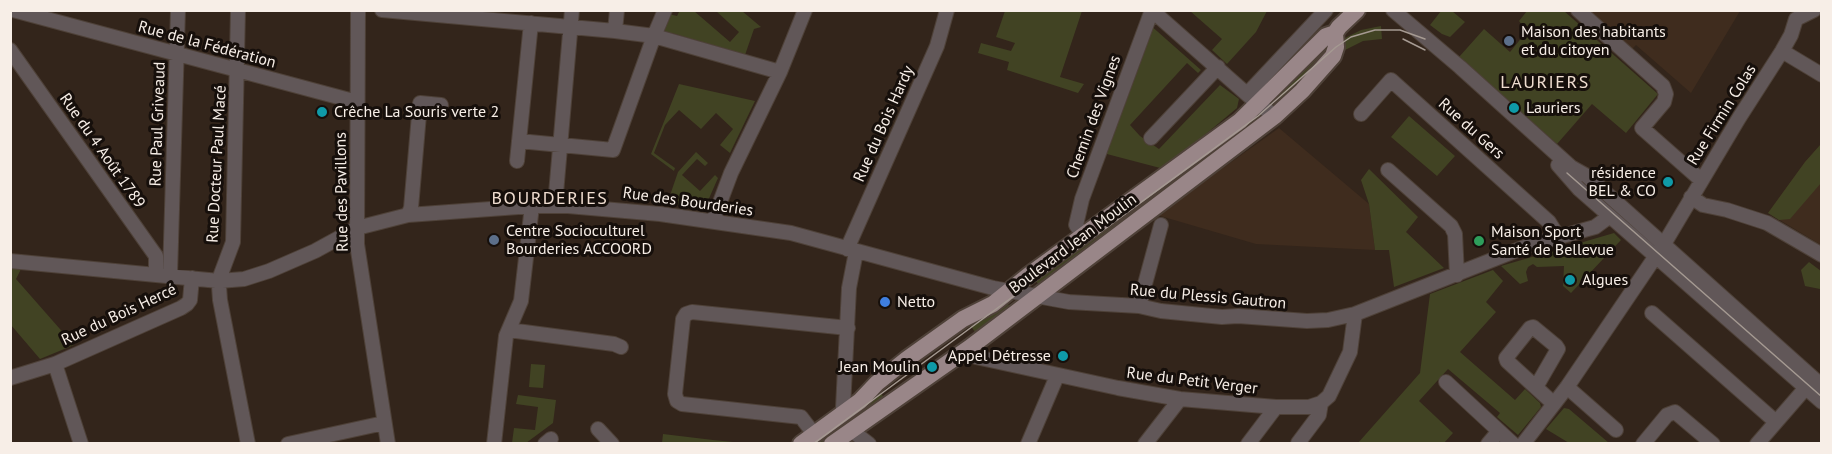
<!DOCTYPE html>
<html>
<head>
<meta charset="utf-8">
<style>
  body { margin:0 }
  #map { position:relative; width:1832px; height:454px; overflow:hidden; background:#33251b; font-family:"PT Sans",sans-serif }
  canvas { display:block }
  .frame { position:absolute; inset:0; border:12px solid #f7eee7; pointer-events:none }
</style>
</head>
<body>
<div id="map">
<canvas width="1832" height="454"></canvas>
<div class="frame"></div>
</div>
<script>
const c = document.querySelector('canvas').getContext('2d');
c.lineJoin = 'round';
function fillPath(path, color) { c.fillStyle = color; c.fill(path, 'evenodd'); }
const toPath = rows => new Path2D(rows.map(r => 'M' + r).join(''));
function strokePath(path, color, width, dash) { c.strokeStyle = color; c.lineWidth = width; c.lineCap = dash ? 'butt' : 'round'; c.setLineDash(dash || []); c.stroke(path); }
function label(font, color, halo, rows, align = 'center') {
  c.font = font + ' "PT Sans",sans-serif'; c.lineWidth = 6; c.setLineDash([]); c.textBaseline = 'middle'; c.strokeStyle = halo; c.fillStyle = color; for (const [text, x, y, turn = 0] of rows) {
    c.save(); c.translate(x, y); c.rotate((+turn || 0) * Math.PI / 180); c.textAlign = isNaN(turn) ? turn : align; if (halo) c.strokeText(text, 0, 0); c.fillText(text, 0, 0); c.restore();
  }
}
const built = toPath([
  [1586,11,1740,11,1691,93,1636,45,1631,50],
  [1279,128,1369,204,1375,250,1256,244,1157,215],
  [1821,144,1821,245,1768,213,1805,162]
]);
const green = toPath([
  [680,10,694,11,730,42,739,32,716,11,742,11,761,27,754,29,745,55,672,33,671,35,664,32,663,30,669,14,677,16],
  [1217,10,1267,11,1256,32,1227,64,1212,50,1222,39,1190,11,1213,11,1215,12],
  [1005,11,1082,11,1060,77,1084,84,1078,93,1007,70,1009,62,978,53,981,43,1011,51,1015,43,996,37],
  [1441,11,1452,11,1465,22,1450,37,1442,34,1430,25],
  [1527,11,1564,11,1658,94,1626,133,1592,104,1557,144,1459,57,1484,29,1510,52,1527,31,1519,21],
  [1149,24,1201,70,1198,73,1187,63,1130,125,1140,136,1159,149,1220,85,1239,99,1237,108,1164,169,1103,153],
  [1381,26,1382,39,1363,41,1343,51,1343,39,1361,30],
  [1330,47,1286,104,1277,94],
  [679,84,755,101,730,153,720,145,733,129,716,113,701,129,679,110,665,125,654,153,675,168,674,171,651,154],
  [1409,116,1455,156,1437,176,1391,137],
  [1821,144,1821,183,1790,219,1779,220,1768,213,1805,162],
  [696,152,708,163,705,166,697,159,682,175,700,191,715,175,718,178,707,203,698,207,667,204,678,172],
  [1369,169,1418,217,1406,232,1444,268,1394,287,1389,250,1375,250,1369,204,1361,180],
  [1170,177,1176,185,1039,285,1033,277],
  [1614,233,1621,240,1571,293,1563,286,1564,266,1537,267,1533,264,1528,267,1526,272,1528,281,1520,284,1501,266],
  [1809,262,1821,271,1821,286,1820,289,1805,286,1801,270],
  [10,269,21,269,16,279,74,345,40,359,11,325],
  [1493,270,1503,281,1486,302,1496,312,1460,352,1515,400,1525,389,1540,403,1541,407,1518,435,1497,417,1500,413,1448,369,1419,401,1453,433,1444,443,1358,443,1420,373,1430,294],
  [1004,298,1010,307,978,336,967,321],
  [531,364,545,365,543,388,529,387],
  [877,388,888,403,825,443,809,444],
  [518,395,556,400,553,423,526,443,512,443,514,428,535,430,538,407,516,404],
  [1564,408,1569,409,1609,443,1569,443,1546,429],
  [663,434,713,440,743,443,662,443]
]);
const minor = toPath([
  [13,10,357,102],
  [238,10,233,242,221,274,219,286,220,300,248,444],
  [358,10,357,244,388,444],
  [382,10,615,31,654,36,780,72],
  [1393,10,1460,67,1571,167,1587,176,1822,386],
  [1578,10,1663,86,1666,94,1664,102,1642,128,1701,180],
  [1156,14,1258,104,1275,116],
  [615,31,617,10],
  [10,50,156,256,156,274],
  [1782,51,1822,75],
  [1248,93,1326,10],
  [1361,114,1391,80,1549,222,1554,230,1555,238],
  [1151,138,1218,67],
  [519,141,613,150,654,36,665,10],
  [517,161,531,23],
  [1558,165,1579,189,1822,402],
  [1388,170,1451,226,1455,234,1457,275],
  [1691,197,1703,205,1727,210,1767,223,1822,255],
  [555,205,572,10],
  [408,215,411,208,420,103,441,105],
  [713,221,731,173,780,72,805,10],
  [1083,235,1076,225,1082,199,1152,10],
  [847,249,937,46,947,10],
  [10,261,219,281,244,279,269,271,315,251,357,228,408,215,532,206,568,206,660,214,791,233,993,288,1069,302,1139,306,1161,311,1222,317,1238,316,1307,321,1328,320,1355,314,1530,245,1595,227,1610,216],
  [170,275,178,10],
  [1139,306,1161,225],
  [1652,313,1776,422],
  [509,330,614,344,621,347],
  [969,348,976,357,1118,388,1180,399,1276,407,1309,407,1321,403,1329,396,1350,352,1355,314],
  [55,364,81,444],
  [10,378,55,364,181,308,187,304,190,300,192,278],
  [1446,382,1513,444],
  [1536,387,1558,349,1556,346,1533,327,1530,328,1506,358,1507,361,1554,404],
  [1567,387,1616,430],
  [845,413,843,408,849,288,856,252],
  [598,429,612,444],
  [851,430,869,444],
  [814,434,801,417,682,404,677,401,675,394,683,319,686,314,692,312,848,328],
  [1298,443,1319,415,1321,403],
  [288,444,384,423],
  [494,444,506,336,521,301,532,206],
  [545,444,551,439],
  [1028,444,1057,376],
  [1145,444,1180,399],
  [1248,444,1276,407],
  [1488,444,1499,431],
  [1523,444,1567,387,1664,244,1739,118,1782,51,1791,35,1796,19,1814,10],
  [1643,444,1667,415,1675,412,1713,444],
  [1757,444,1810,383]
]);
const major = toPath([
  [801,444,860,401,877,383,907,359,963,319,993,304,1029,275,1240,121,1326,36,1335,33],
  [832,444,969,348,1275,116,1302,91,1333,56,1336,47,1335,33,1339,27,1357,10]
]);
const tram = toPath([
  [1403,39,1425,50],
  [1567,173,1822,397],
  [813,444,1258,116,1336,47,1351,37,1375,30,1400,30,1425,39]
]);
const markers = [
  [1509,41,6,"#5c6f8a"],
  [1514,108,6,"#0f9aa8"],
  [322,112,6,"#0f9aa8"],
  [1668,182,6,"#0f9aa8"],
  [494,240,6,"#5c6f8a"],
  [1479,241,6,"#2e9e5b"],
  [1570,280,6,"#0f9aa8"],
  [885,302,6,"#3f7fe0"],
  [1063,356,6,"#0f9aa8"],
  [932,367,6,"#0f9aa8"]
];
const poiNames = [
  ["Maison des habitants",1521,32],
  ["et du citoyen",1521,50],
  ["Lauriers",1526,108],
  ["Crêche La Souris verte 2",334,112],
  ["résidence",1656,173,"right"],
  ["BEL & CO",1656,191,"right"],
  ["Centre Socioculturel",506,231],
  ["Bourderies ACCOORD",506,249],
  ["Maison Sport",1491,232],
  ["Santé de Bellevue",1491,250],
  ["Algues",1582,280],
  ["Netto",897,302],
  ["Appel Détresse",1051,356,"right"],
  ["Jean Moulin",920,367,"right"]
];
const streetNames = [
  ["Rue de la Fédération",207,45,15],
  ["Rue Firmin Colas",1722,115,-58],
  ["Chemin des Vignes",1094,117,-70],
  ["Rue Paul Griveaud",158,124,-88],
  ["Rue du Bois Hardy",884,124,-66],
  ["Rue du Gers",1471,129,42],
  ["Rue du 4 Août 1789",102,151,55],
  ["Rue Docteur Paul Macé",217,164,-87],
  ["Rue des Pavillons",342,192,-91],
  ["Rue des Bourderies",688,202,8],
  ["Boulevard Jean Moulin",1073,244,-37],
  ["Rue du Plessis Gautron",1208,297,5],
  ["Rue du Bois Hercé",119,315,-25],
  ["Rue du Petit Verger",1192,381,7]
];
const neighbourhoodNames = [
  ["LAURIERS",1545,83],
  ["BOURDERIES",550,199]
];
fillPath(built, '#3f2c1e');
fillPath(green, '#414323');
strokePath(minor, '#4e4138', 16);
strokePath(major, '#4e4138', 20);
strokePath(minor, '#615758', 14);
strokePath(major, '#998688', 16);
strokePath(tram, '#a59a92', 1.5);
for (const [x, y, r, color] of markers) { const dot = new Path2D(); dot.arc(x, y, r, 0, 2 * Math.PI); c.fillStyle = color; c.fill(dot); strokePath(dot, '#160f0b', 2); }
label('16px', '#f7eee7', '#160f0b', poiNames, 'left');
label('16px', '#f7eee7', '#160f0b', streetNames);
c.letterSpacing = '1.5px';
label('18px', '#efddd0', '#160f0b', neighbourhoodNames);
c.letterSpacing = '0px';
</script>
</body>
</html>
